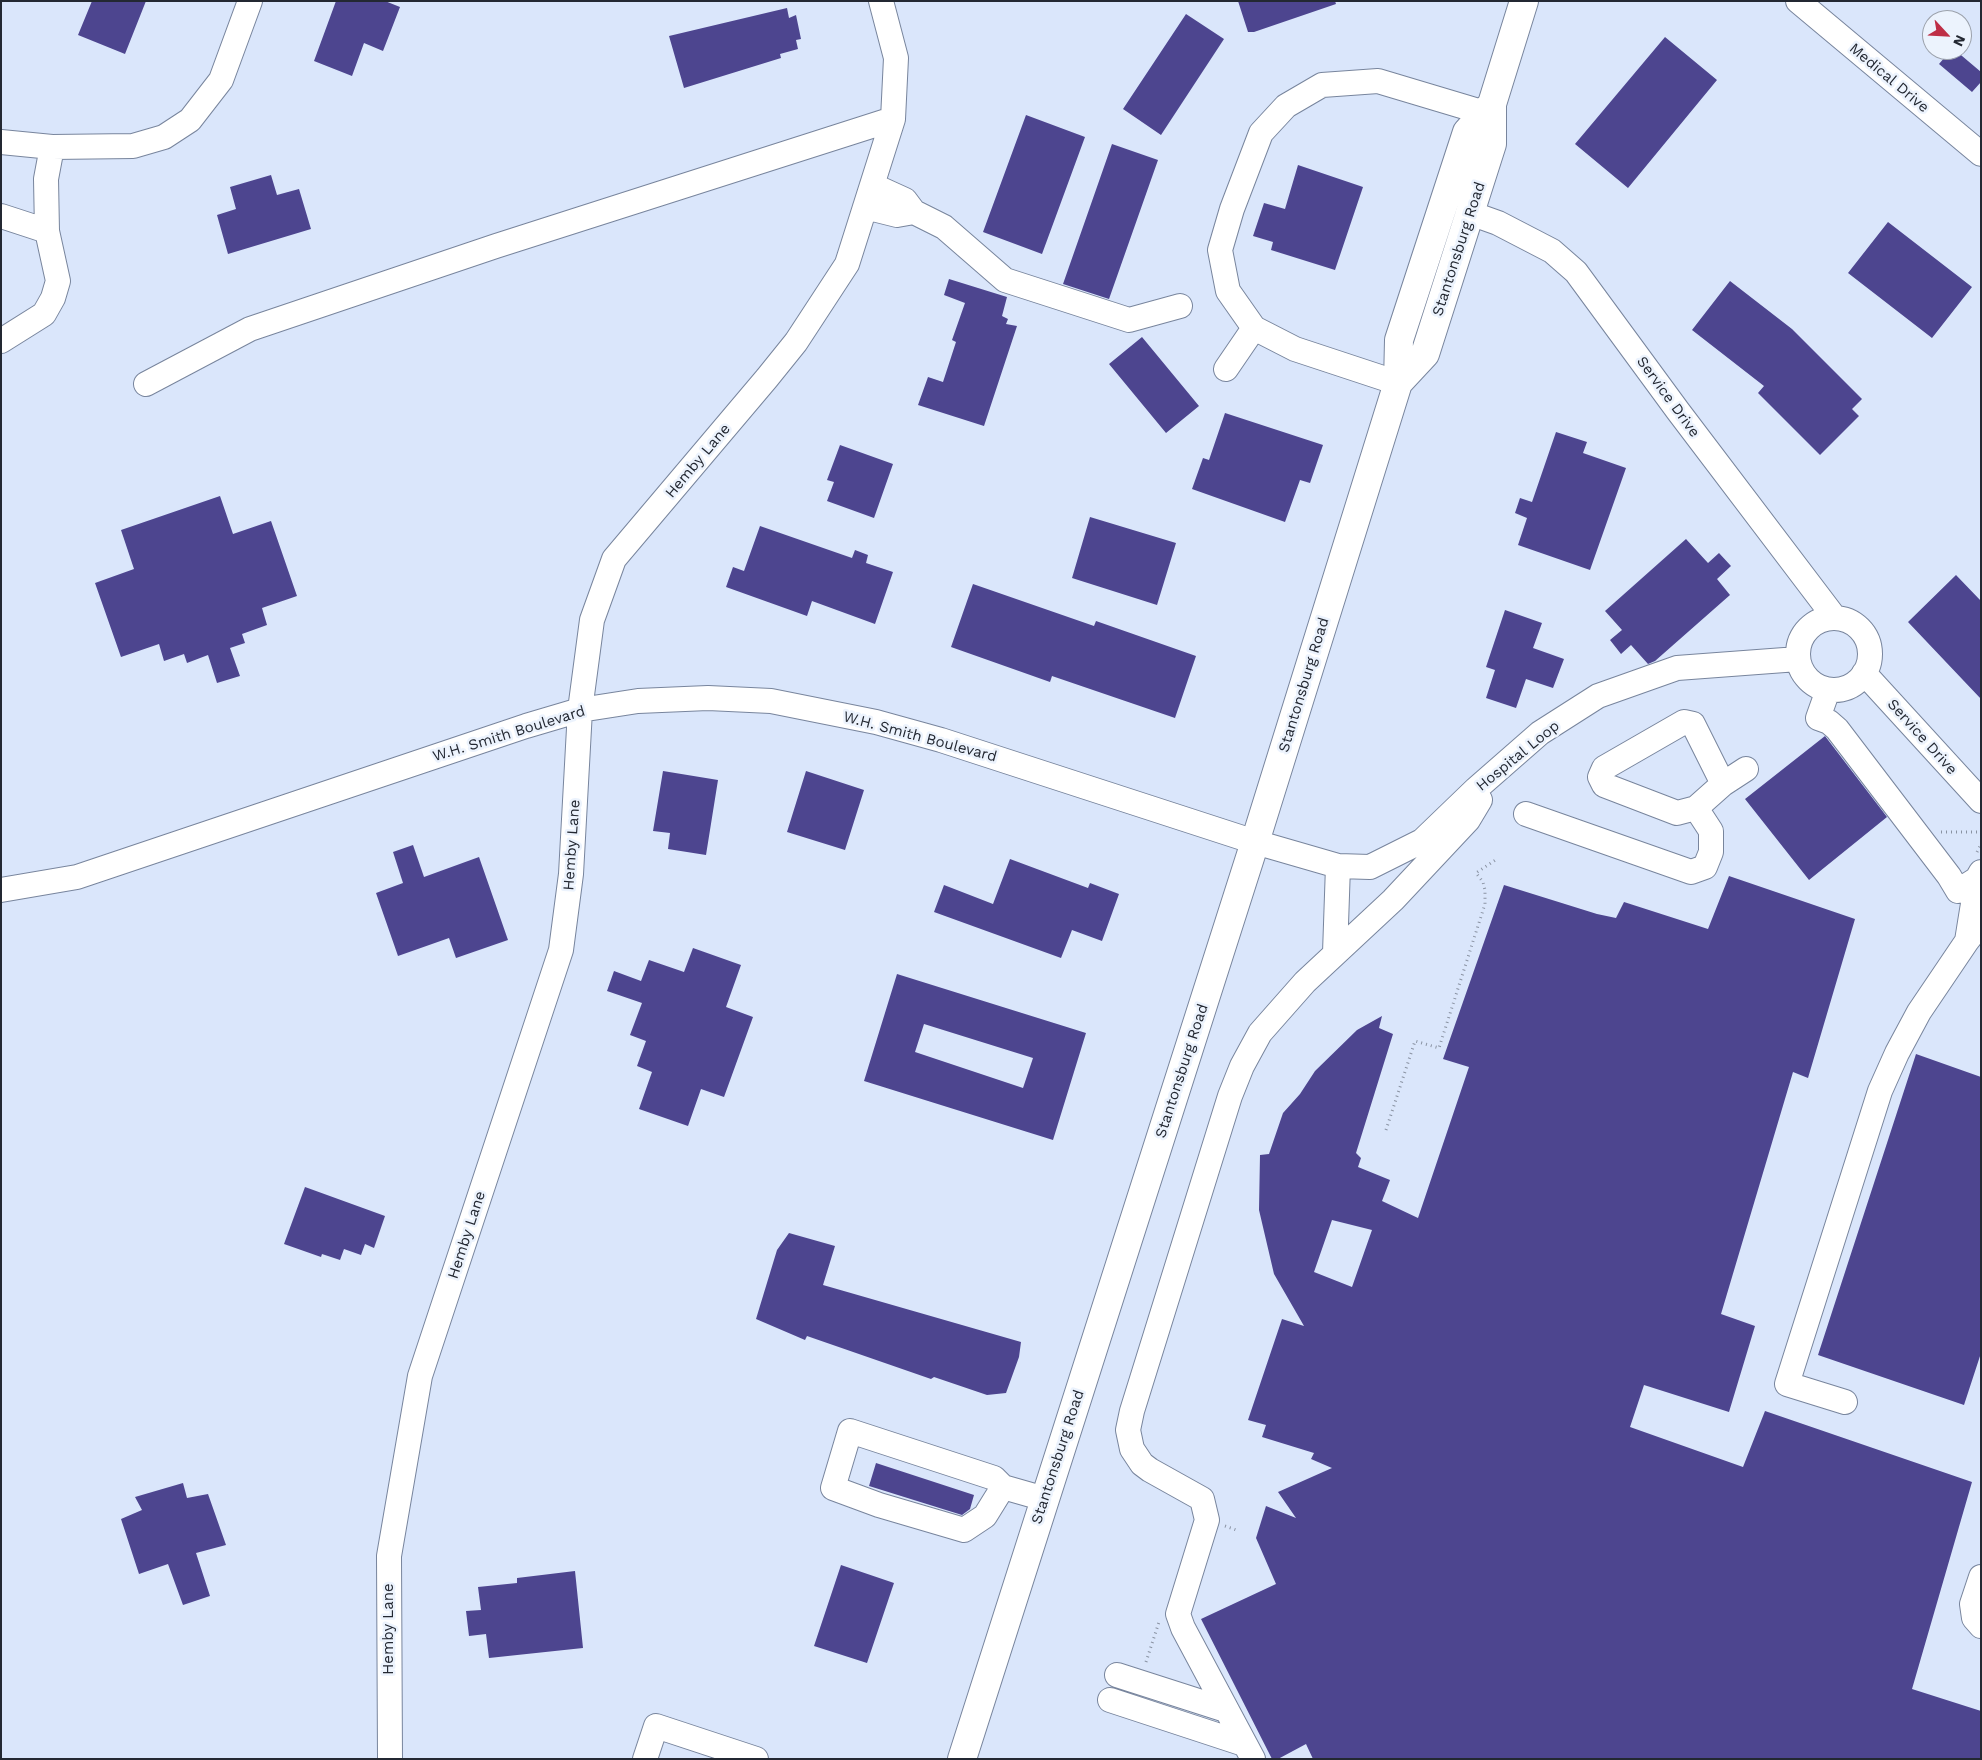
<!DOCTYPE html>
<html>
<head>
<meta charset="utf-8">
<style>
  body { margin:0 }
  #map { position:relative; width:1982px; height:1760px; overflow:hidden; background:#dae6fb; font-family:"Work Sans",sans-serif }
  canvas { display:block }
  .frame { position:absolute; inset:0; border:2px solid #232832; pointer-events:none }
  .north { position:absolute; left:1922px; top:10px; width:50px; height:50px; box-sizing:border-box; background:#ecf3fd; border:1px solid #9ca2ac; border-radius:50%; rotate:115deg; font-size:14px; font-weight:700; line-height:20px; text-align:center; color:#232832 }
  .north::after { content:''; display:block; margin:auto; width:18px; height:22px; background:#be2e46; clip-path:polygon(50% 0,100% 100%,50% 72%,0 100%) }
</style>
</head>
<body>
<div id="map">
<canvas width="1982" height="1760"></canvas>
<div class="frame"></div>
<div class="north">N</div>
</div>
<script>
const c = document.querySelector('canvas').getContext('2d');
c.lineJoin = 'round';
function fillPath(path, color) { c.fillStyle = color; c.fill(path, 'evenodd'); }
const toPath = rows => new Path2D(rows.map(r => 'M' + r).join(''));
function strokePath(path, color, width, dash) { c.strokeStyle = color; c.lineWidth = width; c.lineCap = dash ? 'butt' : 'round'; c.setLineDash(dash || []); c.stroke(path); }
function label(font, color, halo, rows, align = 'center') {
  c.font = font + ' "Work Sans",sans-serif'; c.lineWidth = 5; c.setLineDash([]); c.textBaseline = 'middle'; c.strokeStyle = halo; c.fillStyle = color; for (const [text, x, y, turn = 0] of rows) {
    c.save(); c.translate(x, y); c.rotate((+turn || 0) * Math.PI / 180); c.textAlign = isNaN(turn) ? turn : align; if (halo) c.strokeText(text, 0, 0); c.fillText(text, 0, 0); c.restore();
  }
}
const building = toPath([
  [92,1,146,1,125,54,78,35],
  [336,1,385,1,400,7,383,51,364,43,352,76,314,61],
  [1238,1,1335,1,1336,4,1254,32,1248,32],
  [787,8,789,18,796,15,801,39,796,40,798,49,780,54,781,58,684,88,669,36],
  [1186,14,1224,39,1161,135,1123,109],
  [1665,37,1717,80,1628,188,1575,144],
  [1951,50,1955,50,1981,72,1981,82,1972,92,1939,64],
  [1026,115,1085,137,1042,254,983,232],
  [1112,144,1158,160,1109,299,1063,284],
  [1298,165,1363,187,1335,270,1271,250,1273,242,1253,236,1264,203,1285,209],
  [271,175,277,195,299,189,311,229,228,254,217,215,236,209,230,187],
  [1888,222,1972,287,1932,338,1848,273],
  [949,279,1007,297,1002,316,1008,319,1006,324,1017,326,984,426,918,405,928,377,943,382,956,342,952,340,965,303,944,295],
  [1730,281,1792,329,1862,399,1852,409,1859,416,1820,455,1758,393,1764,386,1692,330],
  [1142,337,1199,406,1166,433,1109,364],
  [1225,413,1323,445,1310,483,1300,480,1285,522,1192,489,1203,458,1209,460],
  [1556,432,1587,442,1583,453,1626,468,1590,570,1518,545,1527,518,1515,513,1520,498,1532,502],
  [840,445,893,464,874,518,827,501,834,482,827,480],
  [220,496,233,534,271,521,297,596,262,608,267,625,242,634,245,643,230,648,240,676,217,683,208,655,187,663,184,654,164,661,159,644,121,657,95,583,134,569,121,530],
  [1090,517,1176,543,1157,605,1072,578],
  [760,526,852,558,855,550,868,555,866,563,893,572,875,624,812,601,807,616,726,587,733,567,744,571],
  [1686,539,1708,563,1719,553,1731,566,1717,579,1730,595,1655,661,1648,664,1631,645,1621,654,1610,640,1622,630,1605,611],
  [1956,575,1981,601,1981,699,1908,622],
  [973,584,1094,626,1096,621,1196,656,1175,718,1052,676,1050,682,951,647],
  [1505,610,1542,623,1533,648,1564,659,1553,688,1526,679,1516,708,1486,698,1495,670,1486,667],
  [1825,736,1887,817,1809,880,1745,799],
  [663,771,718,780,706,855,668,849,670,833,653,831],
  [806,771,864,790,845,850,787,832],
  [413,845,424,877,479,857,508,940,456,958,449,938,398,956,376,893,403,883,393,852],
  [1010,859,1088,888,1090,883,1119,894,1102,941,1072,930,1061,958,934,912,944,885,993,904],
  [1729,876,1855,919,1808,1078,1793,1072,1721,1314,1755,1326,1729,1412,1644,1385,1630,1427,1743,1467,1765,1411,1972,1482,1912,1689,1981,1711,1981,1759,1313,1759,1306,1744,1278,1759,1272,1759,1201,1619,1276,1584,1256,1538,1266,1506,1296,1518,1278,1492,1332,1468,1311,1459,1314,1453,1262,1437,1266,1425,1248,1420,1282,1319,1304,1326,1274,1274,1259,1210,1260,1155,1269,1154,1283,1113,1300,1094,1315,1071,1357,1030,1382,1016,1379,1028,1393,1034,1356,1153,1361,1158,1358,1167,1390,1180,1382,1201,1418,1218,1469,1067,1443,1059,1504,885,1597,914,1616,918,1624,902,1708,929],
  [1332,1220,1372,1230,1352,1287,1314,1272],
  [693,948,741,965,726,1007,753,1017,724,1097,701,1089,688,1126,639,1109,652,1072,637,1066,646,1041,630,1035,642,1003,607,991,614,971,641,981,649,960,684,972],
  [897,974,1086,1033,1053,1140,864,1081],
  [924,1024,1033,1058,1023,1088,915,1052],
  [1916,1054,1981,1077,1981,1353,1964,1405,1818,1355],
  [305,1187,385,1216,374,1248,365,1244,361,1255,344,1249,340,1260,322,1254,321,1257,284,1244],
  [789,1233,835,1246,823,1285,1021,1342,1019,1357,1006,1393,987,1395,934,1377,931,1379,807,1336,805,1340,756,1319,777,1250],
  [876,1463,974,1495,970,1509,962,1515,869,1486],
  [183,1483,187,1498,208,1494,226,1545,196,1553,210,1596,183,1605,168,1564,139,1574,121,1519,142,1510,135,1497],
  [841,1565,894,1583,867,1663,814,1646],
  [575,1571,583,1648,489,1658,486,1634,469,1636,466,1611,481,1610,478,1587,517,1583,517,1578]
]);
const path = toPath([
  [1941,832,1981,832],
  [1977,852,1981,844],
  [1386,1130,1415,1041,1439,1048,1485,904,1485,890,1483,882,1476,873,1497,859],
  [1225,1526,1239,1531],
  [1146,1662,1159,1622]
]);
const minor = toPath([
  [1798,1,1981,154],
  [1,142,52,147,133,146,164,137,190,120,221,80,250,1],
  [865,207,897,215,914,212,905,200,872,185],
  [914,212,944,227,1005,280,1129,320,1180,306],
  [1470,213,1498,223,1552,251,1576,272,1678,411,1835,618],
  [1,216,47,231,58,281,53,298,44,314,1,341],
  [47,231,46,179,52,147],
  [1226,369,1254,328],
  [1398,383,1295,349,1254,328,1228,291,1220,250,1232,209,1261,133,1286,106,1322,85,1378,81,1485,113],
  [146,384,250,329,496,246,893,119],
  '1798 654a36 36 0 1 1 72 0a36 36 0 1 1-72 0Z',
  [1864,673,1981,801],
  [1828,690,1818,718,1829,722,1837,729,1949,876,1958,891,1977,879],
  [1696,808,1677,813,1604,785,1600,777,1604,768,1684,722,1693,724,1723,784],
  [1526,814,1691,872,1705,867,1711,852,1711,831,1696,808,1723,784,1746,769],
  [1981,872,1977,879,1967,941,1978,927,1981,920],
  [1,890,77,877,526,726,580,710,638,701,708,698,771,701,876,722,941,740,1255,842,1338,866,1370,867,1422,841,1476,789,1540,733,1598,696,1677,668,1798,659],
  [1335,953,1338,866],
  [1845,1402,1787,1384,1880,1091,1897,1053,1919,1012,1967,941],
  [1003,1487,985,1516,964,1530,879,1505,833,1488,850,1431,994,1478,1003,1487,1045,1499],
  [1981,1577,1972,1604,1974,1618,1981,1626],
  [1117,1675,1226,1710],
  [1110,1700,1244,1744],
  [390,1759,389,1556,420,1376,561,950,571,874,580,710,592,620,614,559,767,378,796,342,847,264,893,119,896,58,881,1],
  [645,1759,656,1726,756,1759],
  [1253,1759,1183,1628,1178,1614,1207,1520,1202,1499,1150,1470,1142,1464,1132,1449,1128,1430,1132,1411,1230,1096,1242,1066,1260,1033,1305,982,1393,900,1468,820,1480,800]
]);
const major = toPath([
  [1398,383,1425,354,1492,144,1492,104,1524,1],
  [962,1759,1255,842,1398,383,1399,340,1467,132,1492,104]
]);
const streetNames = [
  ["Medical Drive",1889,78,40],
  ["Stantonsburg Road",1459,249,-72],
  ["Service Drive",1668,397,54],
  ["Hemby Lane",698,461,-50],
  ["Stantonsburg Road",1304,685,-73],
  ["W.H. Smith Boulevard",509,734,-17],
  ["W.H. Smith Boulevard",920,737,15],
  ["Service Drive",1922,737,48],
  ["Hospital Loop",1518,756,-39],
  ["Hemby Lane",572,845,-86],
  ["Stantonsburg Road",1182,1071,-72],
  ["Hemby Lane",467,1235,-72],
  ["Stantonsburg Road",1058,1457,-72],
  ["Hemby Lane",389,1629,-90]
];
fillPath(building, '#4d458f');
strokePath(minor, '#78859d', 26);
strokePath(major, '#78859d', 30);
strokePath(path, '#8a93a3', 3, [1, 4]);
strokePath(minor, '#fff', 24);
strokePath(major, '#fff', 28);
label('15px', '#232832', '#ecf3fd', streetNames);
</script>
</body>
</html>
